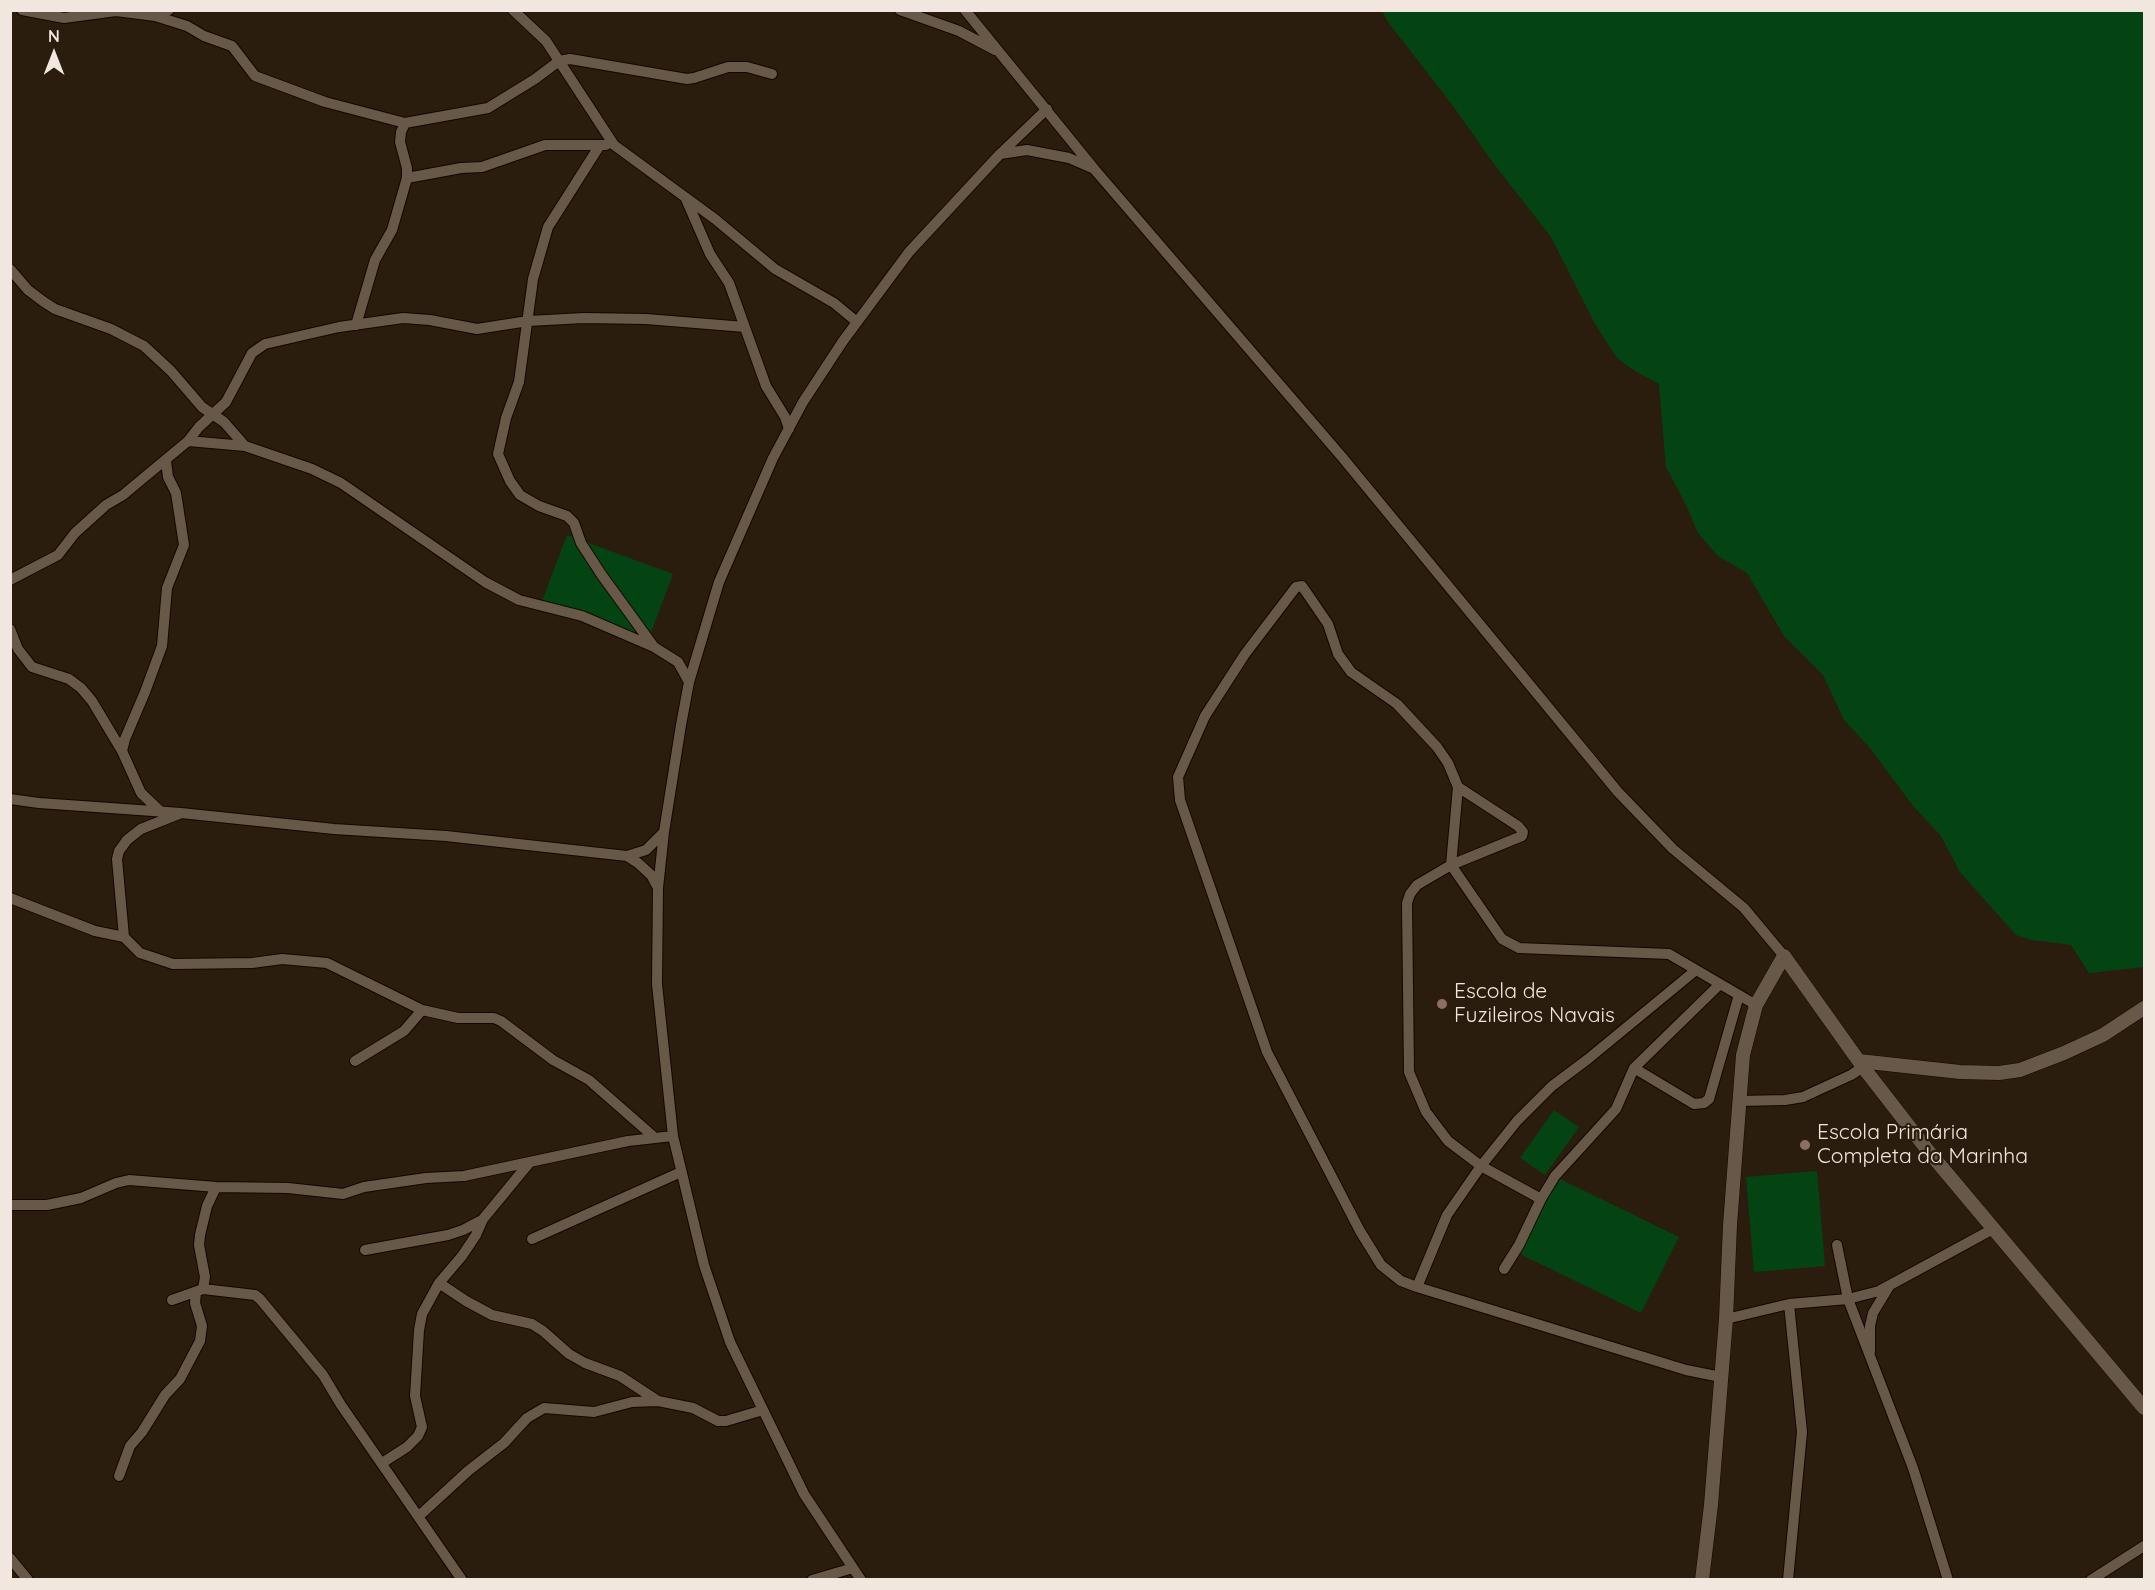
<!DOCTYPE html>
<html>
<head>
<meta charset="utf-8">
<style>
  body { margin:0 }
  #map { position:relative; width:2155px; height:1590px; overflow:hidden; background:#2a1d0e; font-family:Quicksand,sans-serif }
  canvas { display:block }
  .frame { position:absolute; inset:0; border:12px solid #f1e7de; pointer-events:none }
  .north { position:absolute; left:24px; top:24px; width:60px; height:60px; -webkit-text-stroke:4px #2a1d0e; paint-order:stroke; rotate:0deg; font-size:16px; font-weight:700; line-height:24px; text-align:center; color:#f1e7de }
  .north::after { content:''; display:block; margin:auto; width:21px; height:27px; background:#f1e7de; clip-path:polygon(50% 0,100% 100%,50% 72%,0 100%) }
</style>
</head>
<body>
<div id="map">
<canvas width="2155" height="1590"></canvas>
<div class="frame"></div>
<div class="north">N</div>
</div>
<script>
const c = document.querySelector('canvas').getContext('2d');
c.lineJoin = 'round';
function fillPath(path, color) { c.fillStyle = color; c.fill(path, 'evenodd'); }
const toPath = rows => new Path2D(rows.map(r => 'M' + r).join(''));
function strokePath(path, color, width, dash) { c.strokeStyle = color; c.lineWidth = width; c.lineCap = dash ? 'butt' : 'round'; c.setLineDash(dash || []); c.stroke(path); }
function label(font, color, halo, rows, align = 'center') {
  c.font = font + ' Quicksand,sans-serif'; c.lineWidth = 4.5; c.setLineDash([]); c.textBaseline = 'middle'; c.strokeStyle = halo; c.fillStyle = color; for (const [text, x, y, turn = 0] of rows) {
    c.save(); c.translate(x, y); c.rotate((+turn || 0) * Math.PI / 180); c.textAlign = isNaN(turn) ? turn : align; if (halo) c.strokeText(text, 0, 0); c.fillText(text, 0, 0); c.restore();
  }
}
const green = toPath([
  [1382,11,2144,11,2144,967,2089,973,2071,945,2032,940,2016,935,1960,872,1941,836,1913,806,1870,748,1844,720,1823,675,1784,636,1747,573,1718,556,1698,533,1686,505,1666,467,1659,384,1635,371,1618,359,1595,324,1551,237,1494,164,1453,106,1388,22],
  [567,535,673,574,647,643,541,604],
  [1554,1110,1579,1127,1545,1175,1520,1158],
  [1817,1171,1825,1266,1754,1272,1746,1177],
  [1558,1178,1679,1237,1641,1313,1520,1254]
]);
const minor = toPath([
  [22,10,64,18,116,11,155,16,169,10],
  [513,10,546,41,614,145,715,219,775,269,834,303,857,322],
  [900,10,959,31,995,50],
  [965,10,1095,170,1342,457,1618,792,1673,849,1744,908,1784,956],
  [155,16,187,26,204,36,232,46,255,76,325,102,405,123,488,108,535,79,559,61,570,59,687,79,694,78,728,67,747,67,772,74],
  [600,145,548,227,533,279,519,382,506,418,498,454,510,481,520,495,539,506,567,516,574,523,581,543,601,574,654,647],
  [1000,154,1027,150,1069,158,1092,168],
  [407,178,461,168,482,167,545,145,606,145],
  [686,199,710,254,729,283,766,386,785,417,789,429],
  [10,269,28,290,44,302,55,309,111,329,144,346,171,371,202,407,224,422,245,446],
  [356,325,375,260,392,230,407,178,407,168,400,142,401,132,405,123],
  [188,441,245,446,312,469,341,483,485,582,519,600,582,616,654,647,678,662,689,682],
  [10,580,58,555,75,533,106,505,123,495,188,441,199,427,226,402,252,353,265,344,339,327,403,318,430,320,477,329,528,321,584,318,646,319,745,327],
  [10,629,18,649,32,667,69,679,81,688,92,701,122,751,141,793,160,811],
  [122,751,125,739,145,692,162,646,167,588,184,545,176,493,168,477,166,461],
  [1458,787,1518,826,1523,832,1522,836,1451,865,1417,885,1410,894,1407,903,1409,1072,1426,1112,1448,1141,1481,1166,1541,1199],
  [10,799,39,803,181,813,334,829,446,836,627,856,638,863,651,875,658,888],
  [627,856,646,850,663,833],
  [10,898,95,931,124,937,140,953,173,964,252,963,282,959,327,963,422,1010,458,1018,494,1018,501,1021,553,1060,589,1080,654,1137],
  [124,937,117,859,119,851,127,840,141,829,179,814],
  [355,1061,404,1031,422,1010],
  [1634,1068,1694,1104,1704,1103,1709,1099,1739,995],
  [1740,1101,1785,1100,1803,1097,1851,1075,1863,1067],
  [10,1205,47,1205,81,1198,116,1183,129,1180,216,1187,288,1188,343,1194,364,1187,426,1178,464,1176,628,1141,673,1136],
  [532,1239,681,1172],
  [1837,1245,1848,1299,1913,1468,1948,1580],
  [365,1250,448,1235,463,1230,482,1220],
  [1504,1269,1519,1245,1541,1199,1555,1176,1616,1109,1634,1068,1720,984],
  [439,1283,466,1301,492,1315,532,1324,543,1331,569,1354,585,1363,620,1376,658,1401],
  [1417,1287,1447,1215,1481,1166,1517,1121,1552,1086,1588,1059,1696,970],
  [203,1289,205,1277,199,1245,200,1235,207,1206,216,1187],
  [172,1300,203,1289,255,1295,260,1299,323,1375,341,1405,462,1580],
  [1726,1319,1789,1304,1848,1299,1879,1291,1993,1229],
  [1870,1352,1870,1326,1873,1313,1890,1285],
  [1721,1377,1686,1370,1417,1287,1401,1281,1381,1265,1360,1231,1267,1052,1180,800,1178,777,1205,716,1245,654,1296,587,1302,586,1328,624,1338,654,1351,672,1397,704,1437,747,1448,763,1458,787,1451,865,1502,939,1519,948,1669,954,1756,1005],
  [382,1463,407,1447,418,1436,422,1427,415,1396,419,1330,422,1314,439,1283,462,1256,476,1235,483,1219,530,1162],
  [119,1476,130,1446,142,1432,165,1395,180,1379,200,1341,202,1326,195,1303,196,1292],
  [419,1516,468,1471,504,1443,527,1418,544,1408,594,1412,632,1402,658,1401,693,1408,718,1421,726,1421,763,1410],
  [10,1558,28,1580],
  [812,1580,853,1568],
  [861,1580,804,1494,730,1342,704,1265,673,1136,657,984,658,888,664,832,681,725,689,682,719,582,773,458,803,402,843,341,909,252,1000,154,1047,109],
  [1788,1580,1802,1432,1789,1304],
  [2091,1580,2144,1546]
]);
const tertiary = toPath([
  [1859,1061,1960,1072,1999,1073,2020,1070,2064,1053,2103,1035,2144,1008],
  [1702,1580,1711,1505,1726,1319,1730,1225,1743,1055,1756,1005,1784,956,1863,1067,1929,1152,2144,1408]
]);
const markers = [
  [1442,1004,6,"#8d6e63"],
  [1805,1145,6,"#8d6e63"]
];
const poiNames = [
  ["Escola de",1454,992],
  ["Fuzileiros Navais",1454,1016],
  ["Escola Primária",1817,1133],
  ["Completa da Marinha",1817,1157]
];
fillPath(green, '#034412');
strokePath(minor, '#120700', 12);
strokePath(tertiary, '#120700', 15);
strokePath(minor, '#685848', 10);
strokePath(tertiary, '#685848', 14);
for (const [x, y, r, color] of markers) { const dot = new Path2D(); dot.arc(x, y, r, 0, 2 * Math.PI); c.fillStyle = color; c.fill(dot); strokePath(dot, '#2a1d0e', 2); }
label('21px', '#f1e7de', '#2a1d0e', poiNames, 'left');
</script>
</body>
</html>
